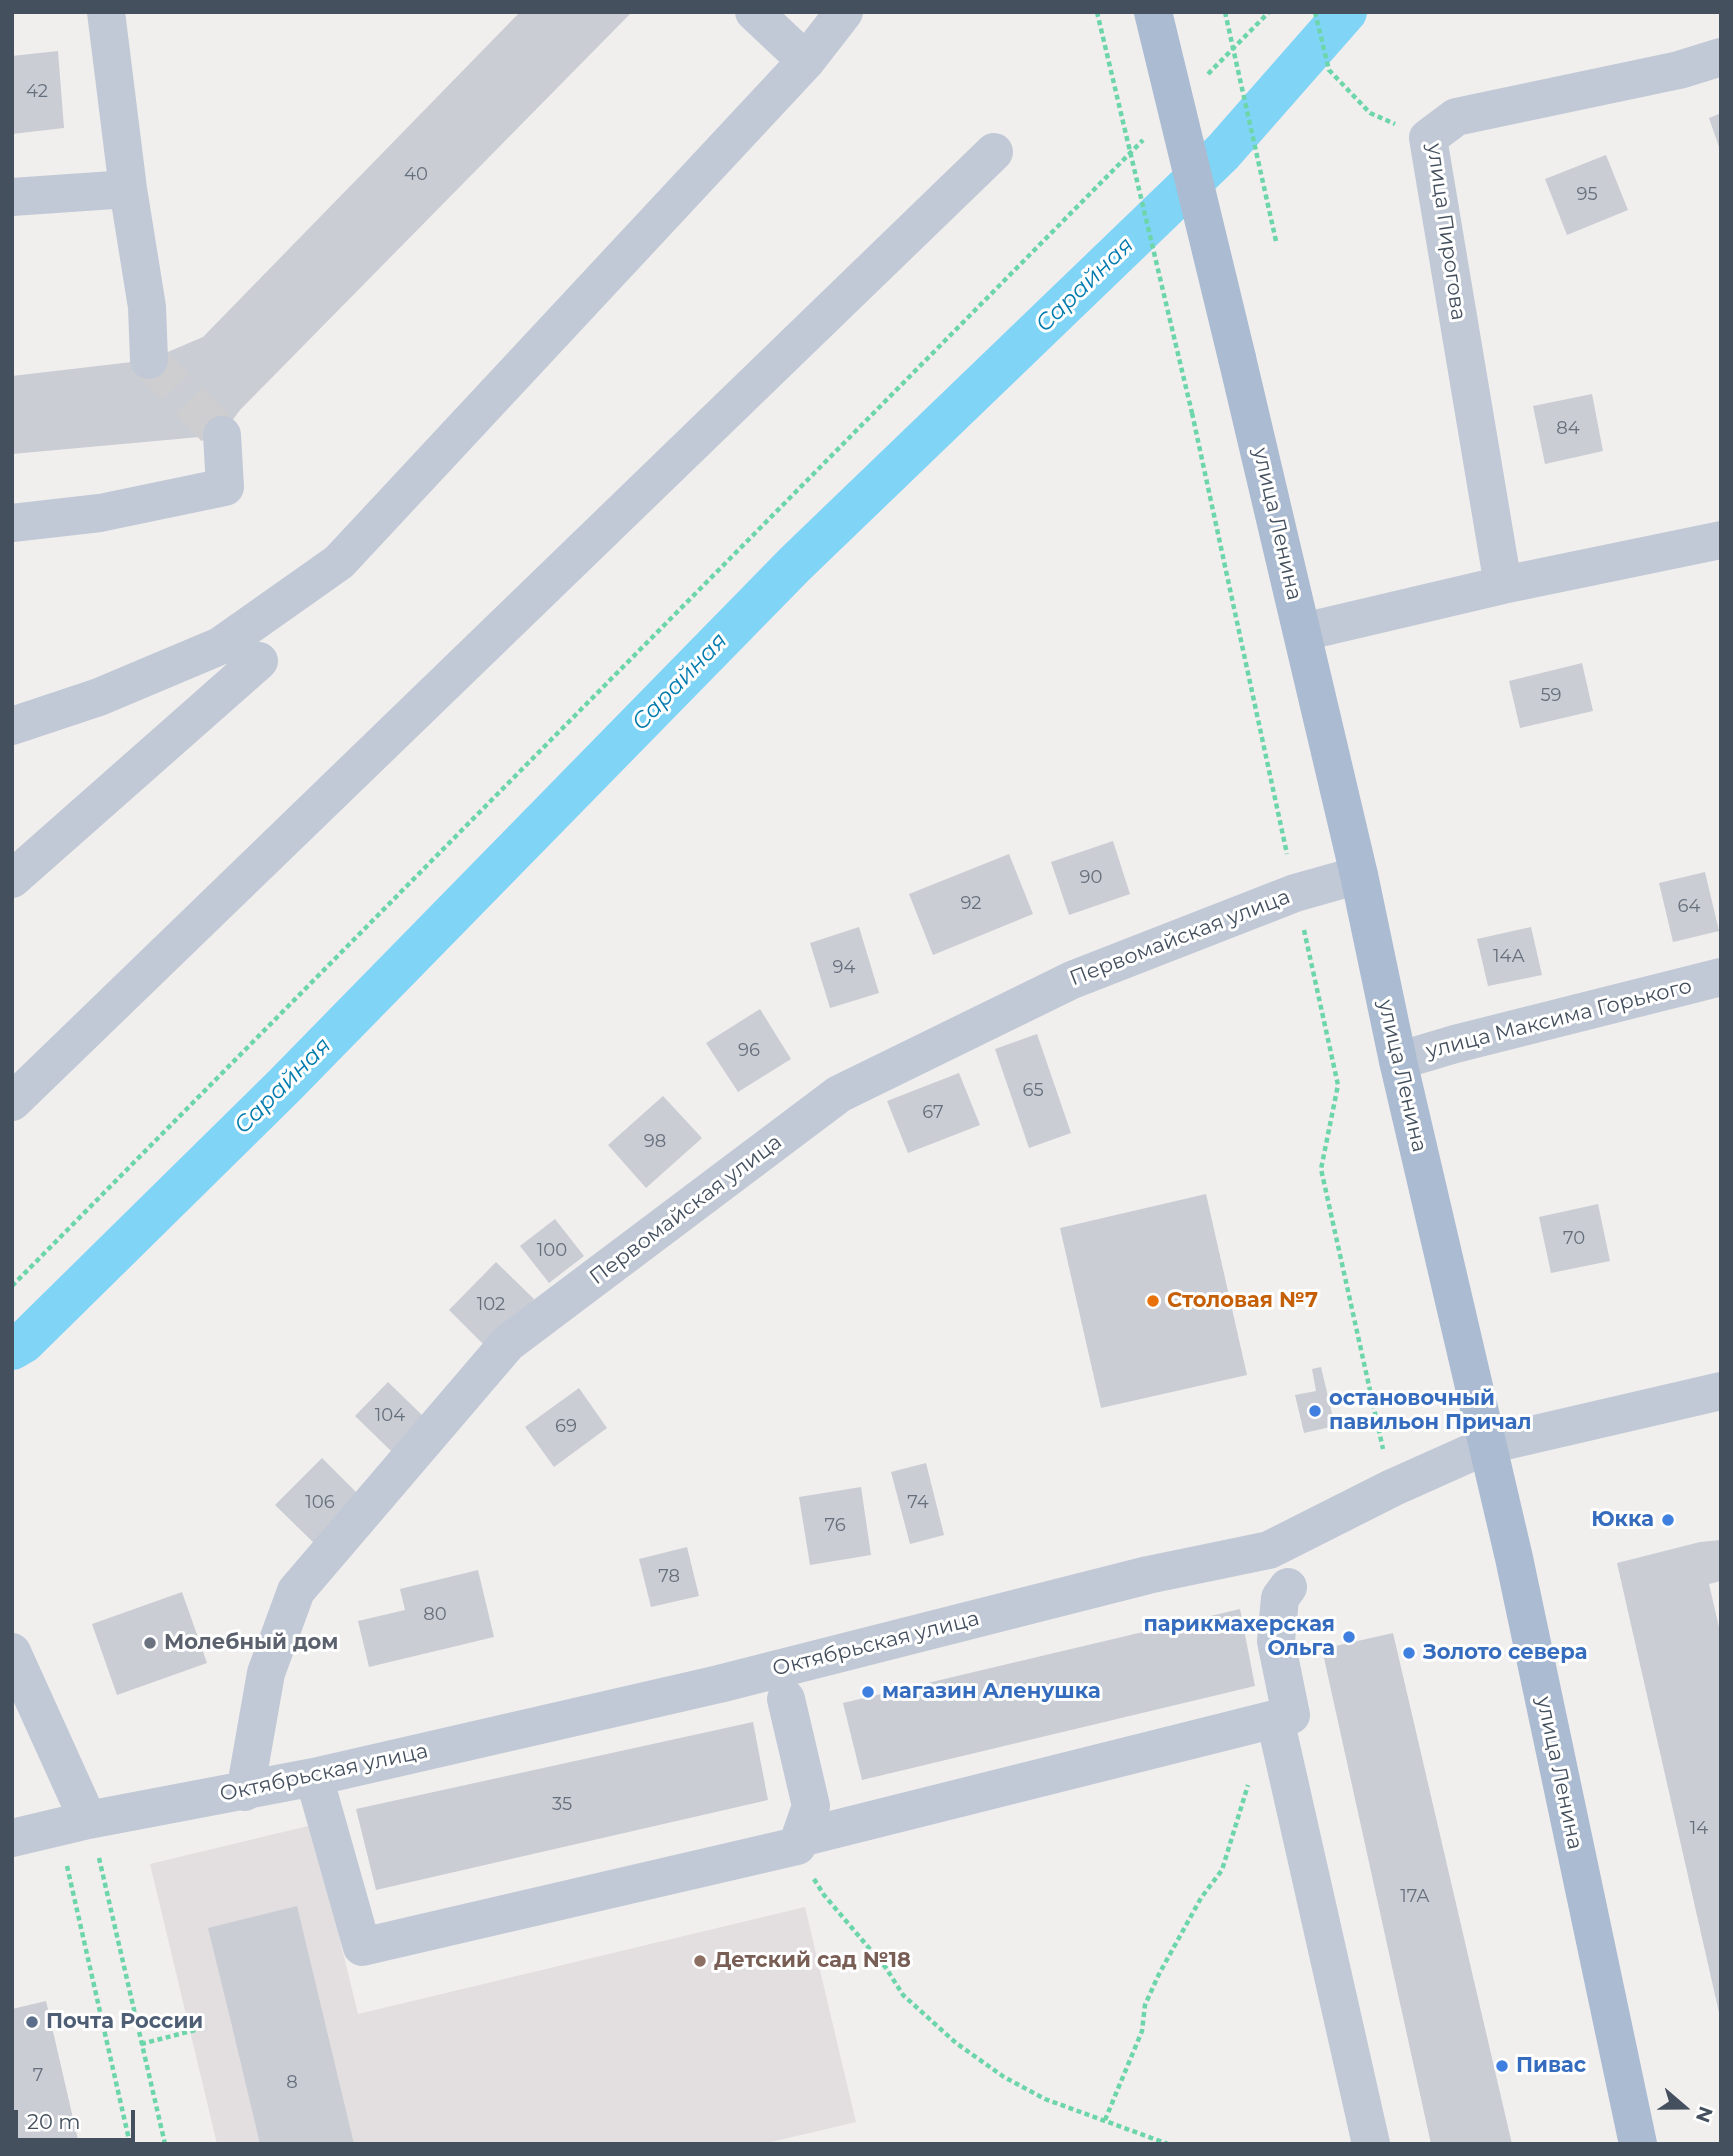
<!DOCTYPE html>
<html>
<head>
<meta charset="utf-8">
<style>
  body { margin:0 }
  #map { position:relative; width:1733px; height:2156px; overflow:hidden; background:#f1eeee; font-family:Montserrat,sans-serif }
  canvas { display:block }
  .frame { position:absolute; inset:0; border:14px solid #44505e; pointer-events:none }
  .north { position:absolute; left:1649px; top:2072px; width:70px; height:70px; -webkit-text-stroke:5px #fff; paint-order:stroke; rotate:110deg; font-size:19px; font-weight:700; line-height:28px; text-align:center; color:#44505e }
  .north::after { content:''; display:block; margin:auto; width:24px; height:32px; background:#44505e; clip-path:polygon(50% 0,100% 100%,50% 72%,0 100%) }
  .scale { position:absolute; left:14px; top:2110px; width:121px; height:32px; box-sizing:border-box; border:4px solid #44505e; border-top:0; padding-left:9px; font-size:21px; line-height:24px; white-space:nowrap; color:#44505e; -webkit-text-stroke:5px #fff; paint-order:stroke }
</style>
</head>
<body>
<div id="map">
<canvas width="1733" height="2156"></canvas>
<div class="frame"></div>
<div class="north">N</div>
<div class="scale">20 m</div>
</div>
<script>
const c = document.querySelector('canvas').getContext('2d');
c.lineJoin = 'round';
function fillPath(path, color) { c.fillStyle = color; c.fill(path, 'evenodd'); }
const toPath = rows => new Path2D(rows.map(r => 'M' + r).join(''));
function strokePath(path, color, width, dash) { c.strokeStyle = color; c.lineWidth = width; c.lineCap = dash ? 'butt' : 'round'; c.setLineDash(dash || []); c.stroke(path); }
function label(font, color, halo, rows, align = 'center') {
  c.font = font + ' Montserrat,sans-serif'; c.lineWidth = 6; c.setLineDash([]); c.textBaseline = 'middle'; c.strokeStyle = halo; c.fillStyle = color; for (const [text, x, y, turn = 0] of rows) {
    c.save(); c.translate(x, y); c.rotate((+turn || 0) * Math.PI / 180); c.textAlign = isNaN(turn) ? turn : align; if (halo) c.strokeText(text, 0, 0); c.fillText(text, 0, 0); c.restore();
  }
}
const education = toPath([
  [312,1825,358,2014,805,1907,856,2122,763,2144,217,2144,150,1864]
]);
const canal = toPath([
  [12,1349,24,1342,284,1086,795,564,1223,152,1346,12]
]);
const building = toPath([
  [520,12,632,12,240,410,222,435,12,454,12,376,149,360,203,337],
  [58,51,64,128,12,134,12,56],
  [1721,113,1721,150,1720,150,1709,118],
  [1606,155,1628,210,1567,235,1545,179],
  [1592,394,1603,451,1545,464,1533,406],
  [1582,663,1593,711,1520,728,1509,681],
  [1113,841,1130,894,1069,915,1051,862],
  [1009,854,1033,914,933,955,909,894],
  [1705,872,1719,931,1673,942,1659,883],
  [859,927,879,993,830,1008,810,943],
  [1531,927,1542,975,1488,986,1477,939],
  [760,1009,791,1059,738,1092,706,1043],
  [1037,1034,1071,1133,1029,1148,995,1049],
  [959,1073,980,1125,908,1153,887,1101],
  [663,1096,702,1138,646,1188,608,1145],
  [1206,1194,1247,1375,1101,1408,1060,1228],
  [1598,1204,1610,1261,1551,1273,1539,1217],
  [555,1219,584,1256,549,1283,520,1246],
  [496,1262,534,1299,486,1347,449,1310],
  [1321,1367,1335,1426,1304,1433,1295,1395,1316,1391,1312,1369],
  [388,1382,424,1417,391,1451,355,1416],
  [579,1388,607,1428,554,1467,525,1427],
  [322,1458,364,1500,318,1547,275,1505],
  [926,1463,944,1535,910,1544,891,1472],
  [861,1487,871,1555,810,1565,799,1497],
  [1721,1540,1721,1581,1709,1584,1721,1636,1720,2017,1617,1563,1700,1542],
  [687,1547,699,1596,651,1607,639,1559],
  [478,1570,494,1637,369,1667,358,1621,405,1610,400,1589],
  [182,1592,207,1663,117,1695,92,1624],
  [1240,1609,1255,1686,862,1780,843,1703],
  [1393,1633,1512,2144,1431,2144,1322,1649],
  [753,1722,768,1800,376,1890,356,1809],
  [297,1906,354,2144,260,2144,231,2022,208,1928],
  [46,2001,79,2144,12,2144,12,2009]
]);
const minorTunnel = toPath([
  [149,360,222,435]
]);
const path = toPath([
  [1315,12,1329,70,1370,113,1395,124],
  [1208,74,1269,12],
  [1192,413,1287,854],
  [1304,930,1338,1085,1321,1169,1383,1449],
  [12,1286,1143,140],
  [99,1858,165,2144],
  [67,1866,130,2144],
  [814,1879,824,1895,886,1968,903,1995,956,2043,1004,2077,1045,2099,1168,2144],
  [141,2044,207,2027],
  [1105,2120,1142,2031,1145,2005,1159,1974,1201,1898,1222,1870,1248,1785]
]);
const minor = toPath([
  [106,12,128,189,147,307,149,360],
  [754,12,806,61],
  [12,197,128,189],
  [12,523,100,513,225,487,222,435],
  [1503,585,1428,138,1456,117,1679,70,1721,57],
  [1303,632,1503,585,1721,540],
  [12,726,99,697,220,646,339,562,806,61,844,12],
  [12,879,259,661],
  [1398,1061,1455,1044,1721,977],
  [12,1102,994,152],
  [12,1652,88,1820],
  [1275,1719,1371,2144],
  [314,1777,362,1947,797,1846,811,1806,786,1699],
  [245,1792,266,1673,296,1591,508,1343,839,1094,1072,980,1295,893,1359,875],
  [12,1838,88,1820,314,1777,719,1684,1148,1575,1269,1550,1392,1488,1488,1445,1721,1391],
  [800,1838,1291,1715,1276,1641,1280,1598,1288,1587]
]);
const major = toPath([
  [1237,358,1359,875,1398,1061,1514,1558,1638,2144]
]);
const pathBridge = toPath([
  [1097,12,1192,413],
  [1225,12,1276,241]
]);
const majorBridge = toPath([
  [1153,12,1237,358]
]);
const markers = [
  [1153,1301,7,"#e8710a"],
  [1315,1411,7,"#3f7fe0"],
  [1668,1520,7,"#3f7fe0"],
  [1349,1637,7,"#3f7fe0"],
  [150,1643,7,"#6b7280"],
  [1409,1653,7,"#3f7fe0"],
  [868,1692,7,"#3f7fe0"],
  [700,1961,7,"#8d6e63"],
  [32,2022,7,"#5c6f8a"],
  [1502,2066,7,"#3f7fe0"]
];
const numberNames = [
  ["42",37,92],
  ["40",416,175],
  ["95",1587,195],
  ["84",1568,429],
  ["59",1551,696],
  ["90",1091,878],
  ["92",971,904],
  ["64",1689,907],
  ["14А",1509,957],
  ["94",844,968],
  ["96",749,1051],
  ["65",1033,1091],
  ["67",933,1113],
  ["98",655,1142],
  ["70",1574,1239],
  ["100",552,1251],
  ["102",491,1305],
  ["104",390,1416],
  ["69",566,1427],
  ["106",320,1503],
  ["74",918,1503],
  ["76",835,1526],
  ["78",669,1577],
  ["80",435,1615],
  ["35",562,1805],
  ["14",1699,1829],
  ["17А",1415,1897],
  ["7",38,2076],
  ["8",292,2083]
];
const streetNames = [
  ["улица Пирогова",1446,232,82],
  ["улица Ленина",1277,524,77],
  ["Первомайская улица",1180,938,-21],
  ["улица Максима Горького",1559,1019,-14],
  ["улица Ленина",1402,1076,77],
  ["Первомайская улица",686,1210,-37],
  ["Октябрьская улица",876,1644,-14],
  ["Октябрьская улица",324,1773,-12],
  ["улица Ленина",1559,1773,78]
];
const foodNames = [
  ["Столовая №7",1167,1301]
];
const shopNames = [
  ["остановочный",1329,1399],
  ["павильон Причал",1329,1423],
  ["Юкка",1654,1520,"right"],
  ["парикмахерская",1335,1625,"right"],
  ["Ольга",1335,1649,"right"],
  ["Золото севера",1423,1653],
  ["магазин Аленушка",882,1692],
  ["Пивас",1516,2066]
];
const worshipNames = [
  ["Молебный дом",164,1643]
];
const educationNames = [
  ["Детский сад №18",714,1961]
];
const serviceNames = [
  ["Почта России",46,2022]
];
const waterNames = [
  ["Сарайная",1085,285,-44],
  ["Сарайная",680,682,-46],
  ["Сарайная",283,1086,-45]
];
fillPath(education, '#e3dfe0');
strokePath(canal, '#80d4f6', 42);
fillPath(building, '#cacdd4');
strokePath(minorTunnel, '#ceced1', 38, [38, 19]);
strokePath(path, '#6cd6aa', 4.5, [5, 3.5]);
strokePath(minor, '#c0c9d5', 38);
strokePath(major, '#abbbd1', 38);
strokePath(pathBridge, '#6cd6aa', 4.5, [5, 3.5]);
strokePath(majorBridge, '#abbbd1', 38);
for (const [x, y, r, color] of markers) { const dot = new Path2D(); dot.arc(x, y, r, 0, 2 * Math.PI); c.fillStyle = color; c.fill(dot); strokePath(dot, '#fff', 2.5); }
label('18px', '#666f7c', null, numberNames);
label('21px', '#44505e', '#fff', streetNames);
label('bold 21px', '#c56008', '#fff', foodNames, 'left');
label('bold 21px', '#366cbe', '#fff', shopNames, 'left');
label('bold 21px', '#5b616d', '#fff', worshipNames, 'left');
label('bold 21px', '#785e54', '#fff', educationNames, 'left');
label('bold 21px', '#4e5e75', '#fff', serviceNames, 'left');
label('italic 23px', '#017bae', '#fff', waterNames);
</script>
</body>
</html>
